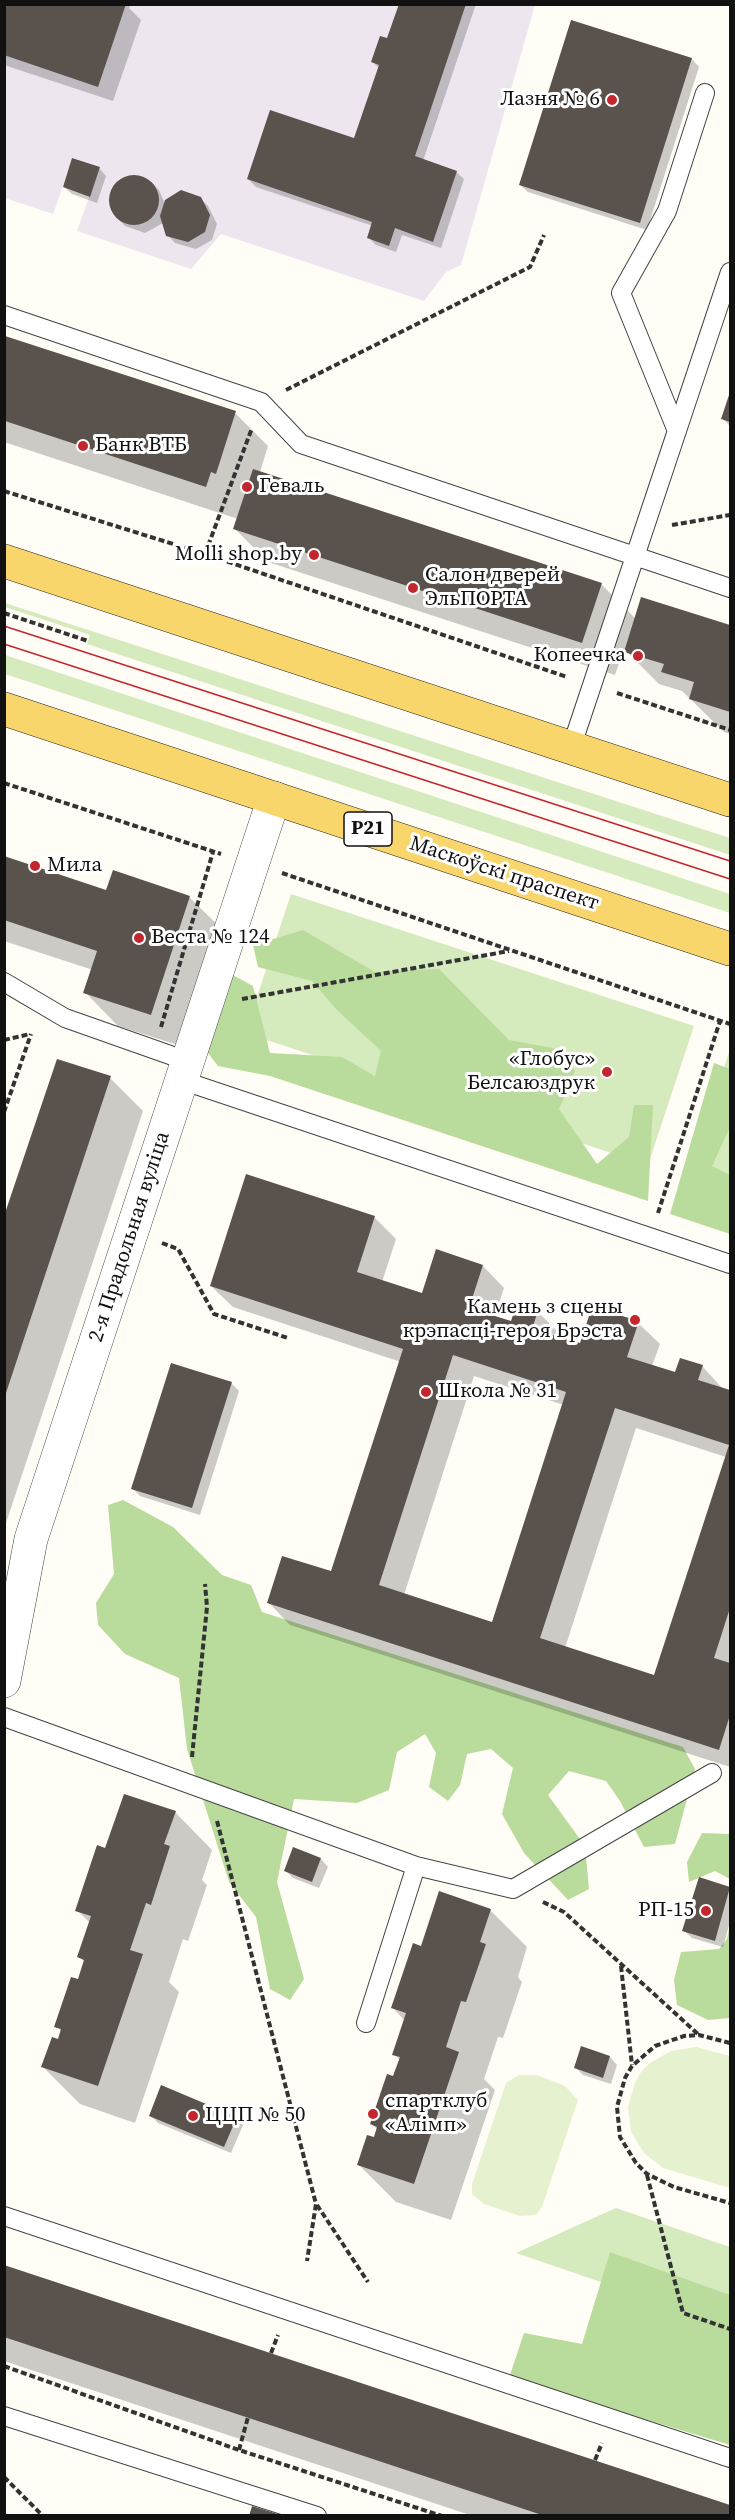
<!DOCTYPE html>
<html>
<head>
<meta charset="utf-8">
<style>
  body { margin:0 }
  #map { position:relative; width:735px; height:2520px; overflow:hidden; background:#fffdf5; font-family:"Source Serif 4",serif }
  canvas { display:block }
  .frame { position:absolute; inset:0; border:6px solid #111; pointer-events:none }
</style>
</head>
<body>
<div id="map">
<canvas width="735" height="2520"></canvas>
<div class="frame"></div>
</div>
<script>
const c = document.querySelector('canvas').getContext('2d');
c.lineJoin = 'round';
function fillPath(path, color) { c.fillStyle = color; c.fill(path, 'evenodd'); }
const toPath = rows => new Path2D(rows.map(r => 'M' + r).join(''));
function strokePath(path, color, width, dash) { c.strokeStyle = color; c.lineWidth = width; c.lineCap = dash ? 'butt' : 'round'; c.setLineDash(dash || []); c.stroke(path); }
function label(font, color, halo, rows, align = 'center') {
  c.font = font + ' "Source Serif 4",serif'; c.lineWidth = 6; c.setLineDash([]); c.textBaseline = 'middle'; c.strokeStyle = halo; c.fillStyle = color; for (const [text, x, y, turn = 0] of rows) {
    c.save(); c.translate(x, y); c.rotate((+turn || 0) * Math.PI / 180); c.textAlign = isNaN(turn) ? turn : align; if (halo) c.strokeText(text, 0, 0); c.fillText(text, 0, 0); c.restore();
  }
}
const industrial = toPath([
  [5,5,535,5,461,265,446,272,424,301,221,234,191,269,77,231,100,167,73,158,53,214,5,198]
]);
const green = toPath([
  [5,603,730,838,730,855,87,644,90,635,5,607],
  [5,655,730,894,730,913,5,674],
  [291,894,694,1026,648,1165,245,1033],
  [730,1049,730,1192,688,1178],
  [616,2208,730,2247,730,2326,516,2253]
]);
const forest = toPath([
  [303,930,375,972,439,969,509,1040,558,1049,575,1071,559,1109,597,1164,629,1137,634,1105,653,1105,648,1201,270,1076,218,1066,204,1048,231,974,253,986,270,1053,342,1057,375,1076,381,1051,336,1009,312,981,258,967,253,945],
  [714,1063,730,1069,730,1127,712,1166,730,1175,730,1234,670,1214],
  [123,1500,173,1527,222,1575,251,1585,262,1612,683,1747,695,1769,675,1844,644,1847,620,1801,606,1781,569,1771,548,1795,585,1846,589,1889,568,1900,524,1853,502,1814,513,1768,491,1749,467,1754,460,1785,448,1801,429,1787,436,1753,425,1734,397,1752,389,1790,357,1803,294,1799,277,1882,304,1979,290,2000,270,1989,256,1917,229,1882,187,1749,179,1678,125,1654,98,1625,96,1603,114,1574,108,1505],
  [702,1833,730,1834,730,1879,715,1871,689,1882,687,1862],
  [730,1924,730,2018,708,2020,677,2005,674,1980,681,1952,719,1949,727,1939],
  [610,2252,730,2295,730,2445,509,2378,524,2333,582,2344]
]);
const pitch = toPath([
  [696,2047,730,2056,730,2188,663,2168,644,2153,631,2132,628,2107,635,2083,641,2072,650,2063,671,2051],
  [519,2075,537,2075,565,2086,578,2100,542,2207,536,2215,520,2216,484,2204,472,2194,472,2184,506,2083]
]);
const shadow = toPath([
  [4,4,131,4,129,8,141,20,113,101,4,65],
  [400,4,476,4,423,161,456,172,464,179,441,248,402,235,396,252,376,245,369,238,373,226,256,187,248,179,355,140,379,68,372,61,388,40],
  [572,21,692,59,699,67,647,230,528,192,520,185],
  [99,168,106,176,97,203,72,194,64,187],
  [132,176,151,182,159,190,165,204,200,198,208,206,217,224,212,240,196,249,175,243,168,235,163,223,145,233,125,226,117,218,109,201,117,182],
  [4,338,235,413,268,446,260,472,601,584,636,619,642,599,730,627,730,734,724,732,682,691,659,684,624,649,615,675,268,562,235,529,238,519,4,442],
  [730,396,730,426,723,419],
  [4,857,107,891,189,897,223,930,184,1047,118,1026,85,992,93,970,4,941],
  [110,1078,143,1111,4,1529,4,1221],
  [374,1217,396,1239,382,1282,423,1295,483,1266,504,1288,494,1318,512,1323,538,1312,559,1333,558,1338,581,1345,638,1323,660,1344,652,1366,676,1374,702,1366,723,1389,730,1392,730,1767,290,1625,269,1603,332,1573,401,1362,233,1307,211,1286],
  [474,1376,564,1405,493,1623,404,1595],
  [636,1428,726,1457,655,1677,565,1648],
  [231,1383,239,1391,200,1515,140,1496,133,1489],
  [175,1812,212,1850,202,1880,207,1885,188,1941,183,1939,169,1982,179,1992,135,2123,80,2104,43,2067,59,2041,62,2032,56,2026,79,1981,85,1962,79,1956,90,1923,77,1910,106,1850],
  [321,1859,328,1867,319,1888,293,1878,286,1871],
  [700,1879,730,1888,730,1922,723,1947,692,1938,684,1931],
  [490,1910,527,1947,518,1977,522,1982,503,2038,498,2037,484,2079,495,2090,451,2220,396,2202,359,2165,375,2139,378,2130,372,2124,400,2060,394,2054,405,2021,393,2008,422,1948],
  [610,2057,617,2065,611,2084,583,2075,576,2068],
  [150,2115,236,2118,243,2125,231,2153,158,2123],
  [4,2267,730,2507,730,2516,473,2516,4,2361]
]);
const building = toPath([
  [4,4,126,4,98,87,4,55],
  [399,4,466,4,415,156,457,171,433,242,395,228,389,246,367,238,372,222,247,179,270,110,354,138,379,65,371,62,380,36,387,38],
  [571,20,692,58,640,223,519,185],
  [72,158,100,167,90,197,63,187],
  '109 200a25 25 0 1 1 50 0a25 25 0 1 1-50 0Z',
  [181,190,201,197,210,215,205,232,188,242,166,236,160,216,165,200],
  [5,336,236,411,216,474,211,472,206,487,5,421],
  [730,392,730,422,721,419],
  [253,469,602,583,582,643,233,529],
  [641,597,730,625,730,712,689,699,694,682,661,672,664,664,624,652],
  [4,856,106,890,113,870,190,896,151,1015,83,993,97,951,4,920],
  [57,1059,111,1076,5,1396,4,1216],
  [246,1174,375,1216,357,1272,422,1293,436,1249,483,1265,469,1308,511,1321,517,1303,528,1307,538,1311,532,1329,580,1343,592,1307,639,1321,627,1357,675,1372,680,1358,703,1365,698,1380,730,1390,730,1608,714,1658,730,1663,730,1715,719,1750,267,1603,282,1556,331,1571,403,1349,210,1286],
  [453,1355,566,1392,492,1622,379,1585],
  [615,1408,729,1445,654,1675,540,1638],
  [171,1363,232,1382,192,1508,131,1489],
  [124,1794,176,1811,164,1844,170,1846,151,1905,146,1903,130,1950,143,1954,98,2086,41,2067,52,2037,58,2039,61,2029,54,2027,71,1977,78,1979,84,1960,77,1957,91,1916,75,1911,97,1845,105,1848],
  [293,1847,321,1858,312,1882,284,1871],
  [699,1877,730,1887,715,1941,682,1931],
  [439,1891,491,1909,480,1942,486,1944,466,2002,461,2001,446,2047,459,2052,414,2184,357,2165,367,2135,374,2137,377,2127,370,2124,387,2074,393,2076,400,2057,392,2055,406,2013,391,2008,413,1943,421,1946],
  [581,2046,610,2056,603,2078,574,2068],
  [161,2085,237,2117,224,2147,149,2116],
  [4,2265,730,2505,730,2516,545,2516,4,2337],
  [252,2506,281,2515,281,2516,249,2516]
]);
const path = toPath([
  [286,390,530,267,544,235],
  [4,491,205,554,567,677],
  [672,525,730,515],
  [205,554,252,428],
  [4,613,88,641],
  [617,693,730,730],
  [4,783,221,854],
  [282,873,730,1024],
  [242,999,509,951],
  [161,1027,213,852],
  [4,1040,30,1034],
  [4,1112,31,1034],
  [658,1213,720,1021],
  [162,1243,178,1249,214,1314,288,1338],
  [192,1757,207,1607,205,1584],
  [217,1821,316,2204,307,2261],
  [543,1902,564,1912,699,2035],
  [621,1966,632,2065],
  [730,2043,699,2035,684,2036,655,2046,632,2066,625,2078,617,2107,620,2137,636,2163,647,2174,674,2187,730,2203],
  [647,2175,683,2313,730,2329],
  [317,2205,368,2282],
  [271,2353,278,2335],
  [4,2366,239,2450,442,2516],
  [239,2450,248,2417],
  [595,2460,602,2443],
  [4,2477,43,2516]
]);
const service = toPath([
  [4,315,261,402,301,444,730,588],
  [677,431,621,293,667,211,705,93],
  [571,748,730,272],
  [4,982,65,1018,187,1061],
  [181,1080,730,1264],
  [4,1717,416,1866,366,2023],
  [416,1866,513,1889,712,1773],
  [4,2216,730,2458],
  [4,2416,317,2516]
]);
const minor = toPath([
  [4,1681,31,1539,274,798]
]);
const primary = toPath([
  [4,561,730,800],
  [4,709,730,949]
]);
const tram = toPath([
  [4,626,730,861],
  [4,644,730,879]
]);
const markers = [
  [612,100,6,"#c4262e"],
  [83,446,6,"#c4262e"],
  [247,487,6,"#c4262e"],
  [314,555,6,"#c4262e"],
  [413,588,6,"#c4262e"],
  [638,656,6,"#c4262e"],
  [35,866,6,"#c4262e"],
  [139,938,6,"#c4262e"],
  [607,1072,6,"#c4262e"],
  [635,1320,6,"#c4262e"],
  [426,1392,6,"#c4262e"],
  [706,1911,6,"#c4262e"],
  [373,2114,6,"#c4262e"],
  [193,2116,6,"#c4262e"]
];
const shields = [
  [368,829,48]
];
const shieldNames = [
  ["Р21",368,829]
];
const poiNames = [
  ["Лазня № 6",600,100,"right"],
  ["Банк ВТБ",95,446],
  ["Геваль",259,487],
  ["Molli shop.by",302,555,"right"],
  ["Салон дверей",425,576],
  ["ЭльПОРТА",425,600],
  ["Копеечка",626,656,"right"],
  ["Мила",47,866],
  ["Веста № 124",151,938],
  ["«Глобус»",595,1060,"right"],
  ["Белсаюздрук",595,1084,"right"],
  ["Камень з сцены",623,1308,"right"],
  ["крэпасці-героя Брэста",623,1332,"right"],
  ["Школа № 31",438,1392],
  ["РП-15",694,1911,"right"],
  ["спартклуб",385,2102],
  ["«Алімп»",385,2126],
  ["ЦЦП № 50",205,2116]
];
const streetNames = [
  ["Маскоўскі праспект",504,874,18],
  ["2-я Прадольная вуліца",130,1237,-72]
];
fillPath(industrial, '#eee6ef');
fillPath(green, '#d5ebbd');
fillPath(forest, '#b9dc9c');
fillPath(pitch, '#e6f2cf');
fillPath(shadow, '#0003');
fillPath(building, '#5a524d');
strokePath(service, '#444', 20);
strokePath(minor, '#444', 34);
strokePath(primary, '#222', 34);
strokePath(path, '#333', 4, [6, 3]);
strokePath(service, '#fff', 18);
strokePath(minor, '#fff', 33);
strokePath(primary, '#f9d66b', 33);
strokePath(tram, '#c4262e', 1.5);
for (const [x, y, r, color] of markers) { const dot = new Path2D(); dot.arc(x, y, r, 0, 2 * Math.PI); c.fillStyle = color; c.fill(dot); strokePath(dot, '#fff', 2); }
for (const [x, y, w] of shields) { const box = new Path2D(); box.roundRect(x - w / 2, y - 17, w, 34, 4.5); c.fillStyle = '#fff'; c.fill(box); strokePath(box, '#111', 1.5); }
label('bold 20px', '#111', null, shieldNames);
label('21px', '#111', '#fff', poiNames, 'left');
label('21px', '#111', '#fff', streetNames);
</script>
</body>
</html>
